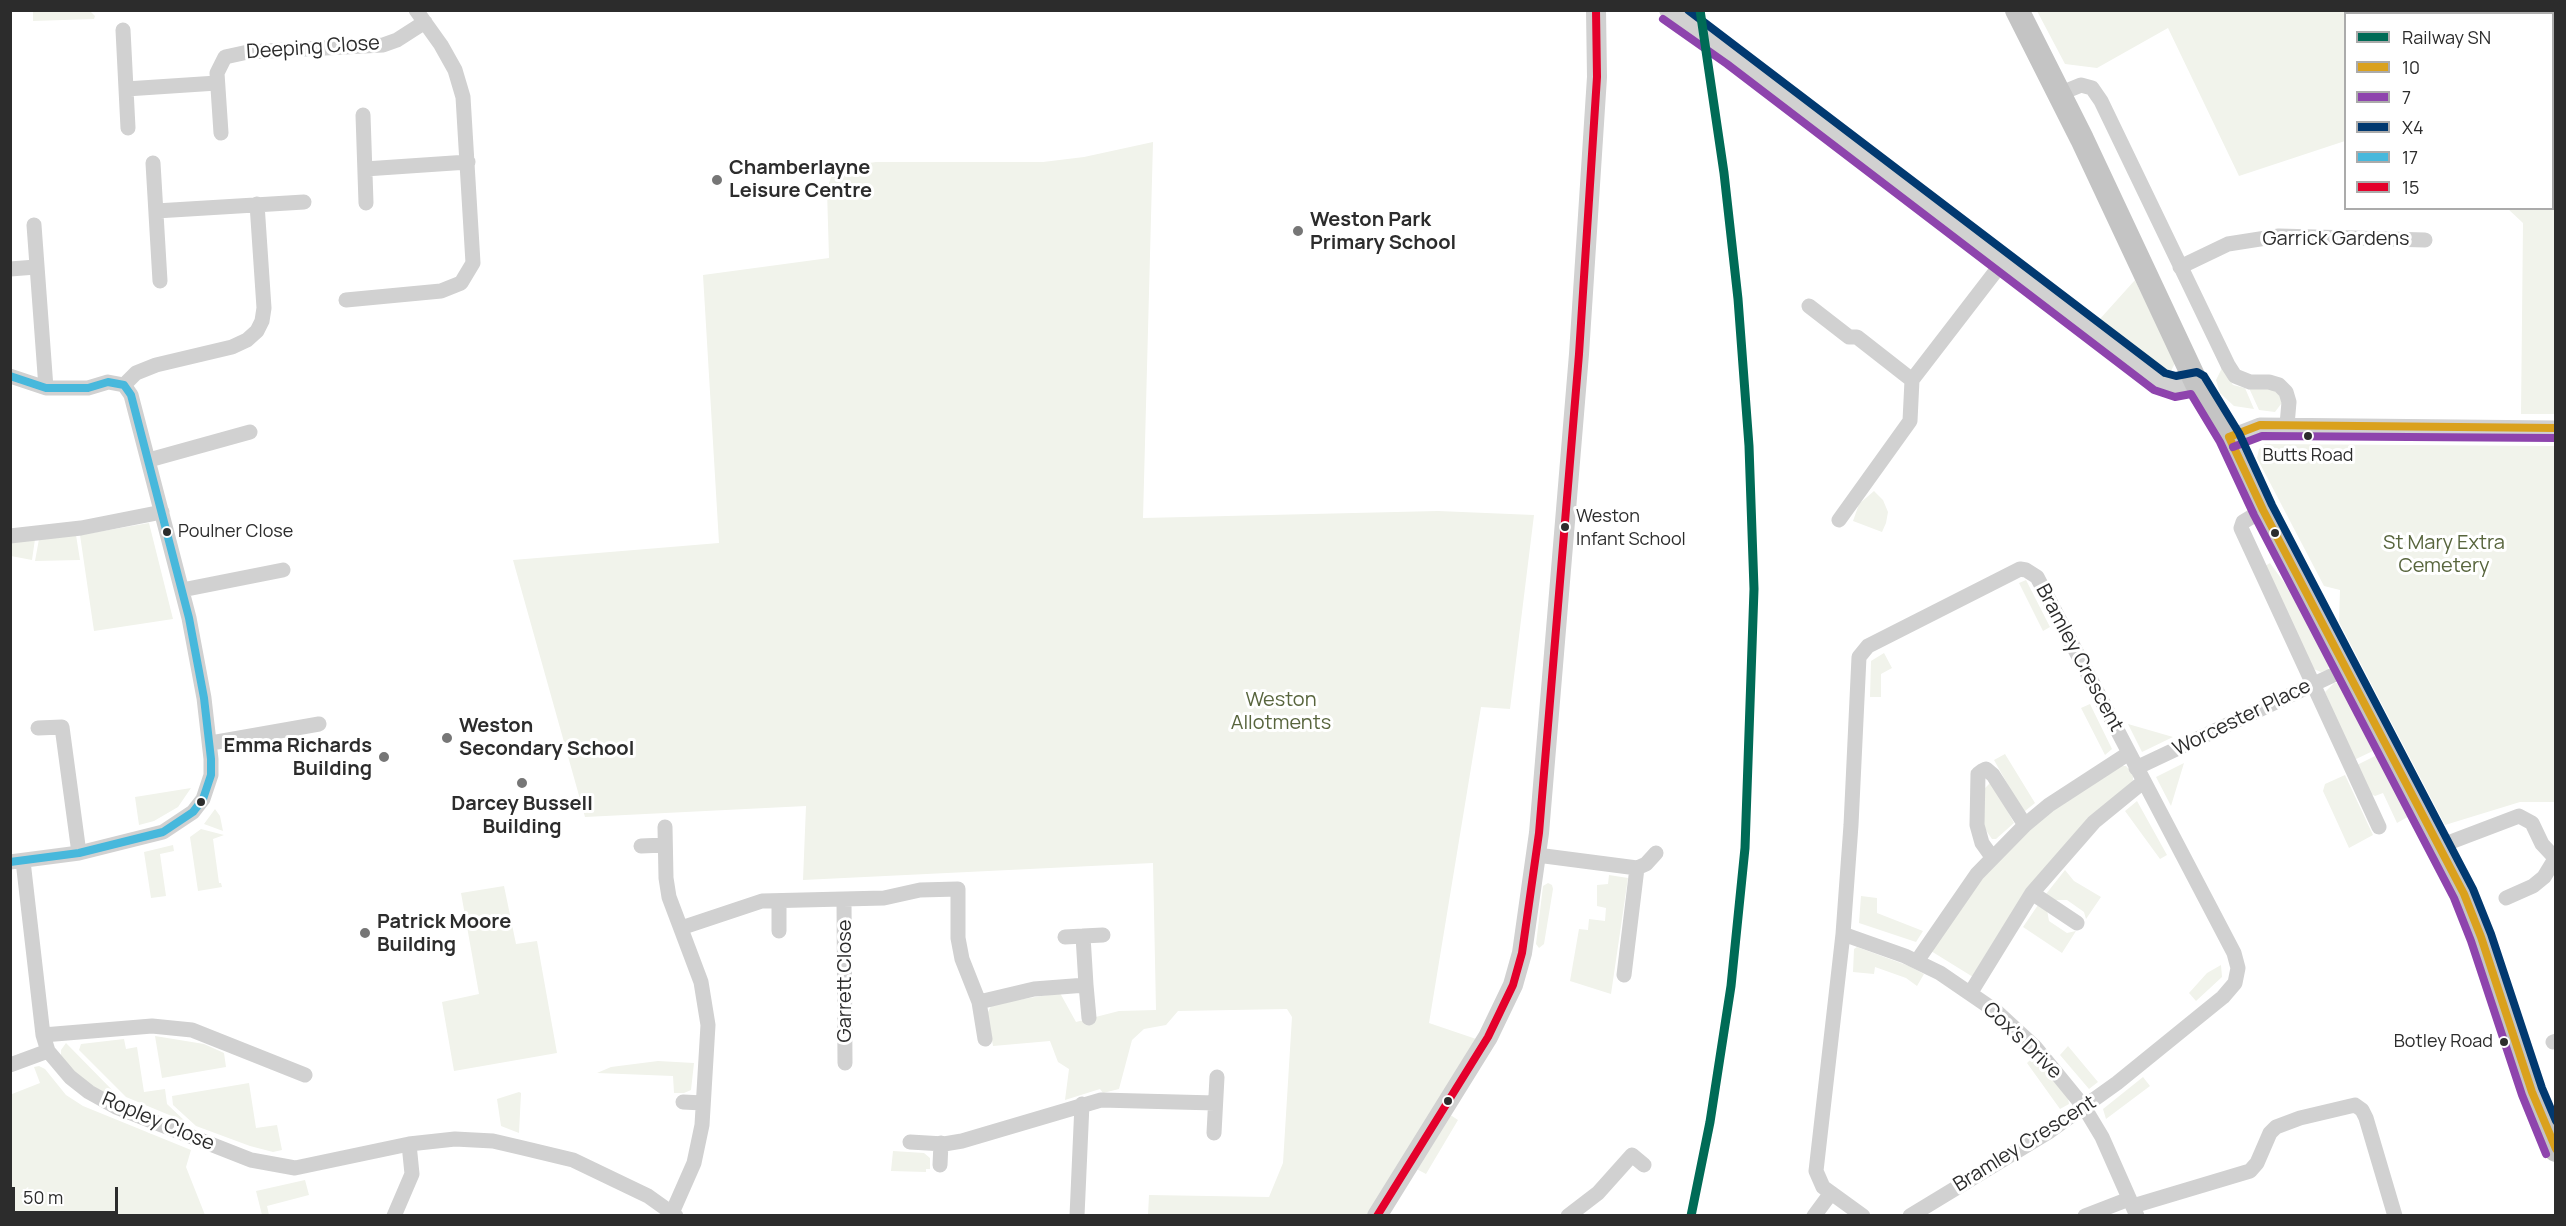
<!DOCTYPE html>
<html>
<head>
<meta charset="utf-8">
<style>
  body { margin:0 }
  #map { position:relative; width:2566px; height:1226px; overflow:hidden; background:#fff; font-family:Manrope,sans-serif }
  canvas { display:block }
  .frame { position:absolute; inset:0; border:12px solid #2c2c2c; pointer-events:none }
  .legend { position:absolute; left:2344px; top:12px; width:210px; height:198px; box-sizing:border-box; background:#fff; border:2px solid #ababab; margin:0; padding:8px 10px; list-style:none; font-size:18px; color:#2c2c2c }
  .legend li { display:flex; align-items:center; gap:12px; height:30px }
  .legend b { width:30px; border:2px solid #ababab }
  .scale { position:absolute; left:12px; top:1187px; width:106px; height:27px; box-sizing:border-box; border:3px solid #2c2c2c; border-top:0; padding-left:8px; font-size:18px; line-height:21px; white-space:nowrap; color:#2c2c2c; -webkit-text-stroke:4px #fff; paint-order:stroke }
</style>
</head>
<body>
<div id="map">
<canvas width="2566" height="1226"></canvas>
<div class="frame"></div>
<ul class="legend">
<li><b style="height:8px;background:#006b56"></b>Railway SN</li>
<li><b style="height:8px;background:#daa11d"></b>10</li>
<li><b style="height:8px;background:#8e44ad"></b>7</li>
<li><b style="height:8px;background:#013970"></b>X4</li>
<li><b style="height:8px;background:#47b8dc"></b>17</li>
<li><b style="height:8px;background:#e4002b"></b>15</li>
</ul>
<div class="scale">50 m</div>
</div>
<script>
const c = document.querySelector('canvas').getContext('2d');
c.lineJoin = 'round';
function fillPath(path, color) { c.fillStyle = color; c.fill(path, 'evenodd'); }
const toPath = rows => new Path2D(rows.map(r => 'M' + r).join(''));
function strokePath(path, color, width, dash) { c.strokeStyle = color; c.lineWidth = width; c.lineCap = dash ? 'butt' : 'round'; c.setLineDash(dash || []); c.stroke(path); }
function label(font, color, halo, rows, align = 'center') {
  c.font = font + ' Manrope,sans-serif'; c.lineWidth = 6; c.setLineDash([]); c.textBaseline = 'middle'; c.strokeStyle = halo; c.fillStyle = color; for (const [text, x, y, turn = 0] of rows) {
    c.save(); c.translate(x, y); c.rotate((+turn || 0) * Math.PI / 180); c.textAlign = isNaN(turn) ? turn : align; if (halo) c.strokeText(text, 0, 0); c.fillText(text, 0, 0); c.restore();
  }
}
const green = toPath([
  [33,11,90,11,95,16,94,19,33,21],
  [2037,11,2555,11,2555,414,2521,414,2523,223,2508,209,2552,208,2552,14,2346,14,2345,141,2239,176,2168,28,2097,68,2065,64],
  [1153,142,1143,518,1438,511,1534,515,1510,709,1481,707,1429,1023,1485,1042,1443,1110,1458,1120,1426,1174,1409,1165,1372,1215,1148,1215,1149,1195,1269,1197,1283,1163,1292,1017,1287,1009,1178,1011,1166,1025,1144,1029,1132,1040,1119,1089,1103,1093,1100,1089,1065,1100,1069,1069,1058,1062,1050,1041,993,1046,987,1014,992,1004,1060,993,1076,1022,1119,1011,1156,1010,1153,863,803,880,806,806,585,817,513,560,719,543,703,275,829,258,827,190,831,177,847,166,876,162,1043,162,1084,157],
  [2135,280,2175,363,2171,371,2166,371,2099,320],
  [2222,368,2233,385,2245,388,2254,409,2234,406,2220,393,2216,380],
  [2249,388,2272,389,2280,393,2285,404,2281,404,2275,412,2259,410],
  [2265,444,2555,446,2555,802,2520,802,2445,825,2339,622,2340,590,2324,586,2257,458,2259,449],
  [1874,491,1883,500,1888,512,1886,523,1882,532,1853,521,1859,504],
  [149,523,173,619,94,631,80,535],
  [76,535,80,560,35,561,39,539],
  [35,539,32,560,11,556,10,541],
  [2270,563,2299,603,2329,661,2329,667,2327,670,2321,672,2311,668,2265,566],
  [2026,580,2050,627,2043,631,2019,583],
  [1884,653,1892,668,1881,674,1881,697,1870,697,1871,661],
  [2334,683,2339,683,2375,750,2354,760,2325,692],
  [2090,704,2112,749,2105,755,2081,708],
  [2128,724,2173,737,2142,752],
  [2005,754,2035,803,2025,811,2022,810,1994,760],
  [2377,755,2411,815,2397,823,2383,793,2375,796,2371,794,2357,765],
  [2184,763,2171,806,2156,777],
  [2118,766,2126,766,2133,773,2133,780,2129,787,1973,977,1931,951,1980,880,2034,824],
  [2345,775,2373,835,2349,848,2323,791,2325,784],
  [1990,783,1994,786,2014,823,1996,839,1992,839,1985,829,1981,814,1983,790],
  [191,788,178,807,154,821,139,825,135,797],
  [2137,801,2167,855,2160,859,2125,811],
  [215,809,220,816,223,831,204,824],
  [201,829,224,835,213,839,219,883,221,883,222,887,198,891,190,837],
  [173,845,174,851,160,854,166,896,151,898,144,852],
  [2065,870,2074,881,2101,897,2086,919,2084,912,2067,900,2055,900,2046,894],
  [1609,875,1628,878,1611,994,1570,981,1579,929,1588,930,1589,919,1605,921,1606,908,1597,906,1597,885,1608,884],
  [1548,883,1552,885,1553,889,1544,944,1539,948,1536,944,1543,886],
  [504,886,516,944,537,941,557,1053,454,1071,442,1002,479,994,461,893],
  [1861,896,1877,898,1877,913,1923,931,1916,942,1859,923],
  [2038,905,2047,910,2049,921,2067,933,2076,931,2062,953,2023,927],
  [1857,947,1909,966,1924,974,1917,986,1906,978,1875,967,1874,974,1853,972,1854,949],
  [2221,965,2222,977,2196,1001,2189,993,2207,973],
  [155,1036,204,1044,224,1053,226,1067,162,1078],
  [124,1039,126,1049,137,1047,144,1092,165,1089,167,1104,186,1122,126,1097,79,1050,81,1044],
  [66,1043,119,1097,118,1099,84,1082,61,1057,61,1050],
  [2068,1046,2098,1082,2089,1089,2060,1055],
  [2033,1057,2068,1098,2069,1104,2060,1109,2027,1063],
  [658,1061,694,1063,691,1090,684,1093,674,1093,673,1076,597,1073,611,1067],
  [39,1066,45,1069,66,1095,83,1106,191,1150,186,1167,205,1215,11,1215,11,1099,12,1094,40,1083,34,1067],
  [2143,1077,2150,1086,2106,1119,2103,1109],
  [249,1083,256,1128,277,1125,282,1150,273,1152,250,1146,196,1126,173,1105,172,1096],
  [519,1092,521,1093,519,1133,501,1126,497,1099],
  [893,1151,924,1153,930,1158,930,1169,926,1169,926,1172,891,1171],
  [305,1180,309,1195,267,1206,269,1215,262,1215,256,1191]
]);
const minor = toPath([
  [123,30,128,128],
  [126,89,217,83],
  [2059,94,2081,85,2092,88,2101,101,2228,365,2235,376,2250,382,2269,382,2279,385,2286,392,2289,402,2287,425],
  [363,115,366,203],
  [221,133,217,73,225,57,248,52,383,45,397,40,425,22],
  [153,163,160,281],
  [365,169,468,162],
  [156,211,304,202],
  [34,225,46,388],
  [2180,267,2228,244,2279,236,2425,240],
  [10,269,36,267],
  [346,300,441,291,461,283,473,263,463,97,455,70,441,45,416,10],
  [1809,306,1849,337,1857,337,1912,380],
  [10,376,46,388,88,388,108,382,124,385,131,395,189,618,204,698,211,759,211,775,203,799,193,812,163,832,79,853,10,862],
  [124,385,136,373,156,365,232,347,247,340,257,331,262,321,264,308,257,204],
  [2229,437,2260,425,2556,428],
  [149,460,250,432],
  [2263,510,2243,522,2241,528,2379,827],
  [1839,520,1910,421,1912,380,2002,263],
  [10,536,81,528,162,512],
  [182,590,283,570],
  [38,728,62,727,79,853],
  [211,743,319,724],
  [2136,768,2348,668],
  [665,827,666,878,669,897,701,982,708,1025,702,1125,694,1163,672,1213],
  [641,846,665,845],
  [2440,846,2519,816,2532,823,2542,844,2556,859],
  [1537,855,1637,868,1624,975],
  [1992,857,1982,843,1977,825,1978,774,1982,771,1986,769,1993,775,2025,825],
  [23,861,43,1035,48,1051,70,1077,89,1092,116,1107,251,1160,295,1168,409,1144,455,1139,493,1141,523,1148,573,1160,648,1196,676,1216],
  [1637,868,1646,864,1656,853],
  [2032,893,2077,923],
  [2506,898,2533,886,2544,877,2555,859],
  [844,900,845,1063],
  [779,901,779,931],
  [681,928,762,901,884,898,920,890,958,889,958,938,962,959,979,1002,1034,989,1086,985,1083,936,1103,935],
  [1843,934,1905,956,1940,973,1997,1012,2035,1047,2084,1107,2102,1137,2137,1216],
  [1065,937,1083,936],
  [1917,961,1977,874,2025,825,2049,805,2129,753],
  [1086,985,1089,1018],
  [1971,992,2032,893,2094,822,2143,782],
  [979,1002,985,1039],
  [43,1035,152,1026,192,1030,305,1075],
  [2553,1042,2556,1041],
  [10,1065,48,1051],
  [683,1102,703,1103],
  [1214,1133,1217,1077],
  [910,1142,944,1144,962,1141,1101,1100,1215,1103],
  [940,1165,941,1143],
  [2133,1206,2250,1171,2257,1163,2270,1133,2276,1127,2300,1118,2355,1105,2362,1110,2366,1118,2395,1216],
  [394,1216,412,1174,409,1144],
  [1077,1216,1082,1104],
  [1568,1216,1598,1193,1632,1155,1644,1165],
  [1814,1216,1831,1193],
  [1863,1216,1823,1187,1816,1171,1843,934,1851,825,1859,657,1868,646,1874,643,2020,569,2026,570,2037,577,2234,953,2238,968,2235,983,2223,997,2117,1083,2050,1131,1910,1216],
  [2085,1216,2129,1199]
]);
const tertiary = toPath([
  [1669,10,1733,56,2160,382,2176,387,2196,382],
  [1377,1216,1488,1037,1513,985,1522,953,1539,833,1579,354,1597,77,1596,10]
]);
const primary = toPath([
  [2017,10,2082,139,2196,382,2229,437,2263,510,2464,894,2481,937,2532,1092,2556,1150]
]);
const bus1 = toPath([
  [2229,437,2263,510,2464,894,2481,937,2532,1092,2556,1149],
  [2229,437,2260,425,2556,428]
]);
const bus2 = toPath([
  [1663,19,1727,64,2154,390,2175,397,2191,394,2220,442,2254,515,2454,898,2471,941,2522,1095,2546,1154],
  [2233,447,2262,436,2556,438]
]);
const bus3 = toPath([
  [1688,10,2165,373,2176,376,2197,372,2204,376,2239,433,2272,505,2473,889,2491,934,2542,1088,2556,1121]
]);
const bus4 = toPath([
  [10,376,46,388,88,388,108,382,124,385,131,395,189,618,204,698,211,759,211,775,203,799,193,812,163,832,79,853,10,862]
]);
const bus5 = toPath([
  [1377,1216,1488,1037,1513,985,1522,953,1539,833,1579,354,1597,77,1596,10]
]);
const rail1 = toPath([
  [1691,1216,1710,1122,1731,986,1745,848,1754,589,1749,446,1738,299,1724,173,1700,10]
]);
const markers = [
  [717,180,6,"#767676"],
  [1298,231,6,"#767676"],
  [2308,436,5,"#2c2c2c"],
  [1565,527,5,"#2c2c2c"],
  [167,532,5,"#2c2c2c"],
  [2275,533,5,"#2c2c2c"],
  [447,738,6,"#767676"],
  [384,757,6,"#767676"],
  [522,783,6,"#767676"],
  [201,802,5,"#2c2c2c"],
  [365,933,6,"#767676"],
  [2504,1042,5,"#2c2c2c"],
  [1448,1101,5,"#2c2c2c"]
];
const busNames = [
  ["Butts Road",2308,456,"center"],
  ["Weston",1576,517],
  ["Infant School",1576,540],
  ["Poulner Close",178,532],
  ["Botley Road",2493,1042,"right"]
];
const streetNames = [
  ["Deeping Close",313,48,-4],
  ["Garrick Gardens",2336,239],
  ["Bramley Crescent",2079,658,62],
  ["Worcester Place",2242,718,-26],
  ["Garrett Close",845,981,-90],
  ["Cox's Drive",2022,1041,44],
  ["Ropley Close",158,1122,23],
  ["Bramley Crescent",2025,1144,-32]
];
const poiNames = [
  ["Chamberlayne",729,168],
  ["Leisure Centre",729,191],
  ["Weston Park",1310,220],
  ["Primary School",1310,243],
  ["Weston",459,726],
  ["Secondary School",459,749],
  ["Emma Richards",372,746,"right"],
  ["Building",372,769,"right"],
  ["Darcey Bussell",522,804,"center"],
  ["Building",522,827,"center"],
  ["Patrick Moore",377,922],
  ["Building",377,945]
];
const parkNames = [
  ["St Mary Extra",2444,543],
  ["Cemetery",2444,566],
  ["Weston",1281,700],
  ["Allotments",1281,723]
];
fillPath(green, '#f1f3eb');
strokePath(minor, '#d1d1d1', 15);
strokePath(tertiary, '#d1d1d1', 20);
strokePath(primary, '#c4c4c4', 24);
strokePath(bus1, '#daa11d', 8);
strokePath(bus2, '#8e44ad', 8);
strokePath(bus3, '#013970', 8);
strokePath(bus4, '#47b8dc', 8);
strokePath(bus5, '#e4002b', 8);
strokePath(rail1, '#006b56', 9);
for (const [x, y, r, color] of markers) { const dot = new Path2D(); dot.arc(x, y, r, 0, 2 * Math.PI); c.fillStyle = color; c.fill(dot); strokePath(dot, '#fff', 2); }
label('18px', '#2c2c2c', '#fff', busNames, 'left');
label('20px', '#2c2c2c', '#fff', streetNames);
label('bold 20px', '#2c2c2c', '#fff', poiNames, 'left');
label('20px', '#58653d', '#fff', parkNames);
</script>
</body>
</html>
